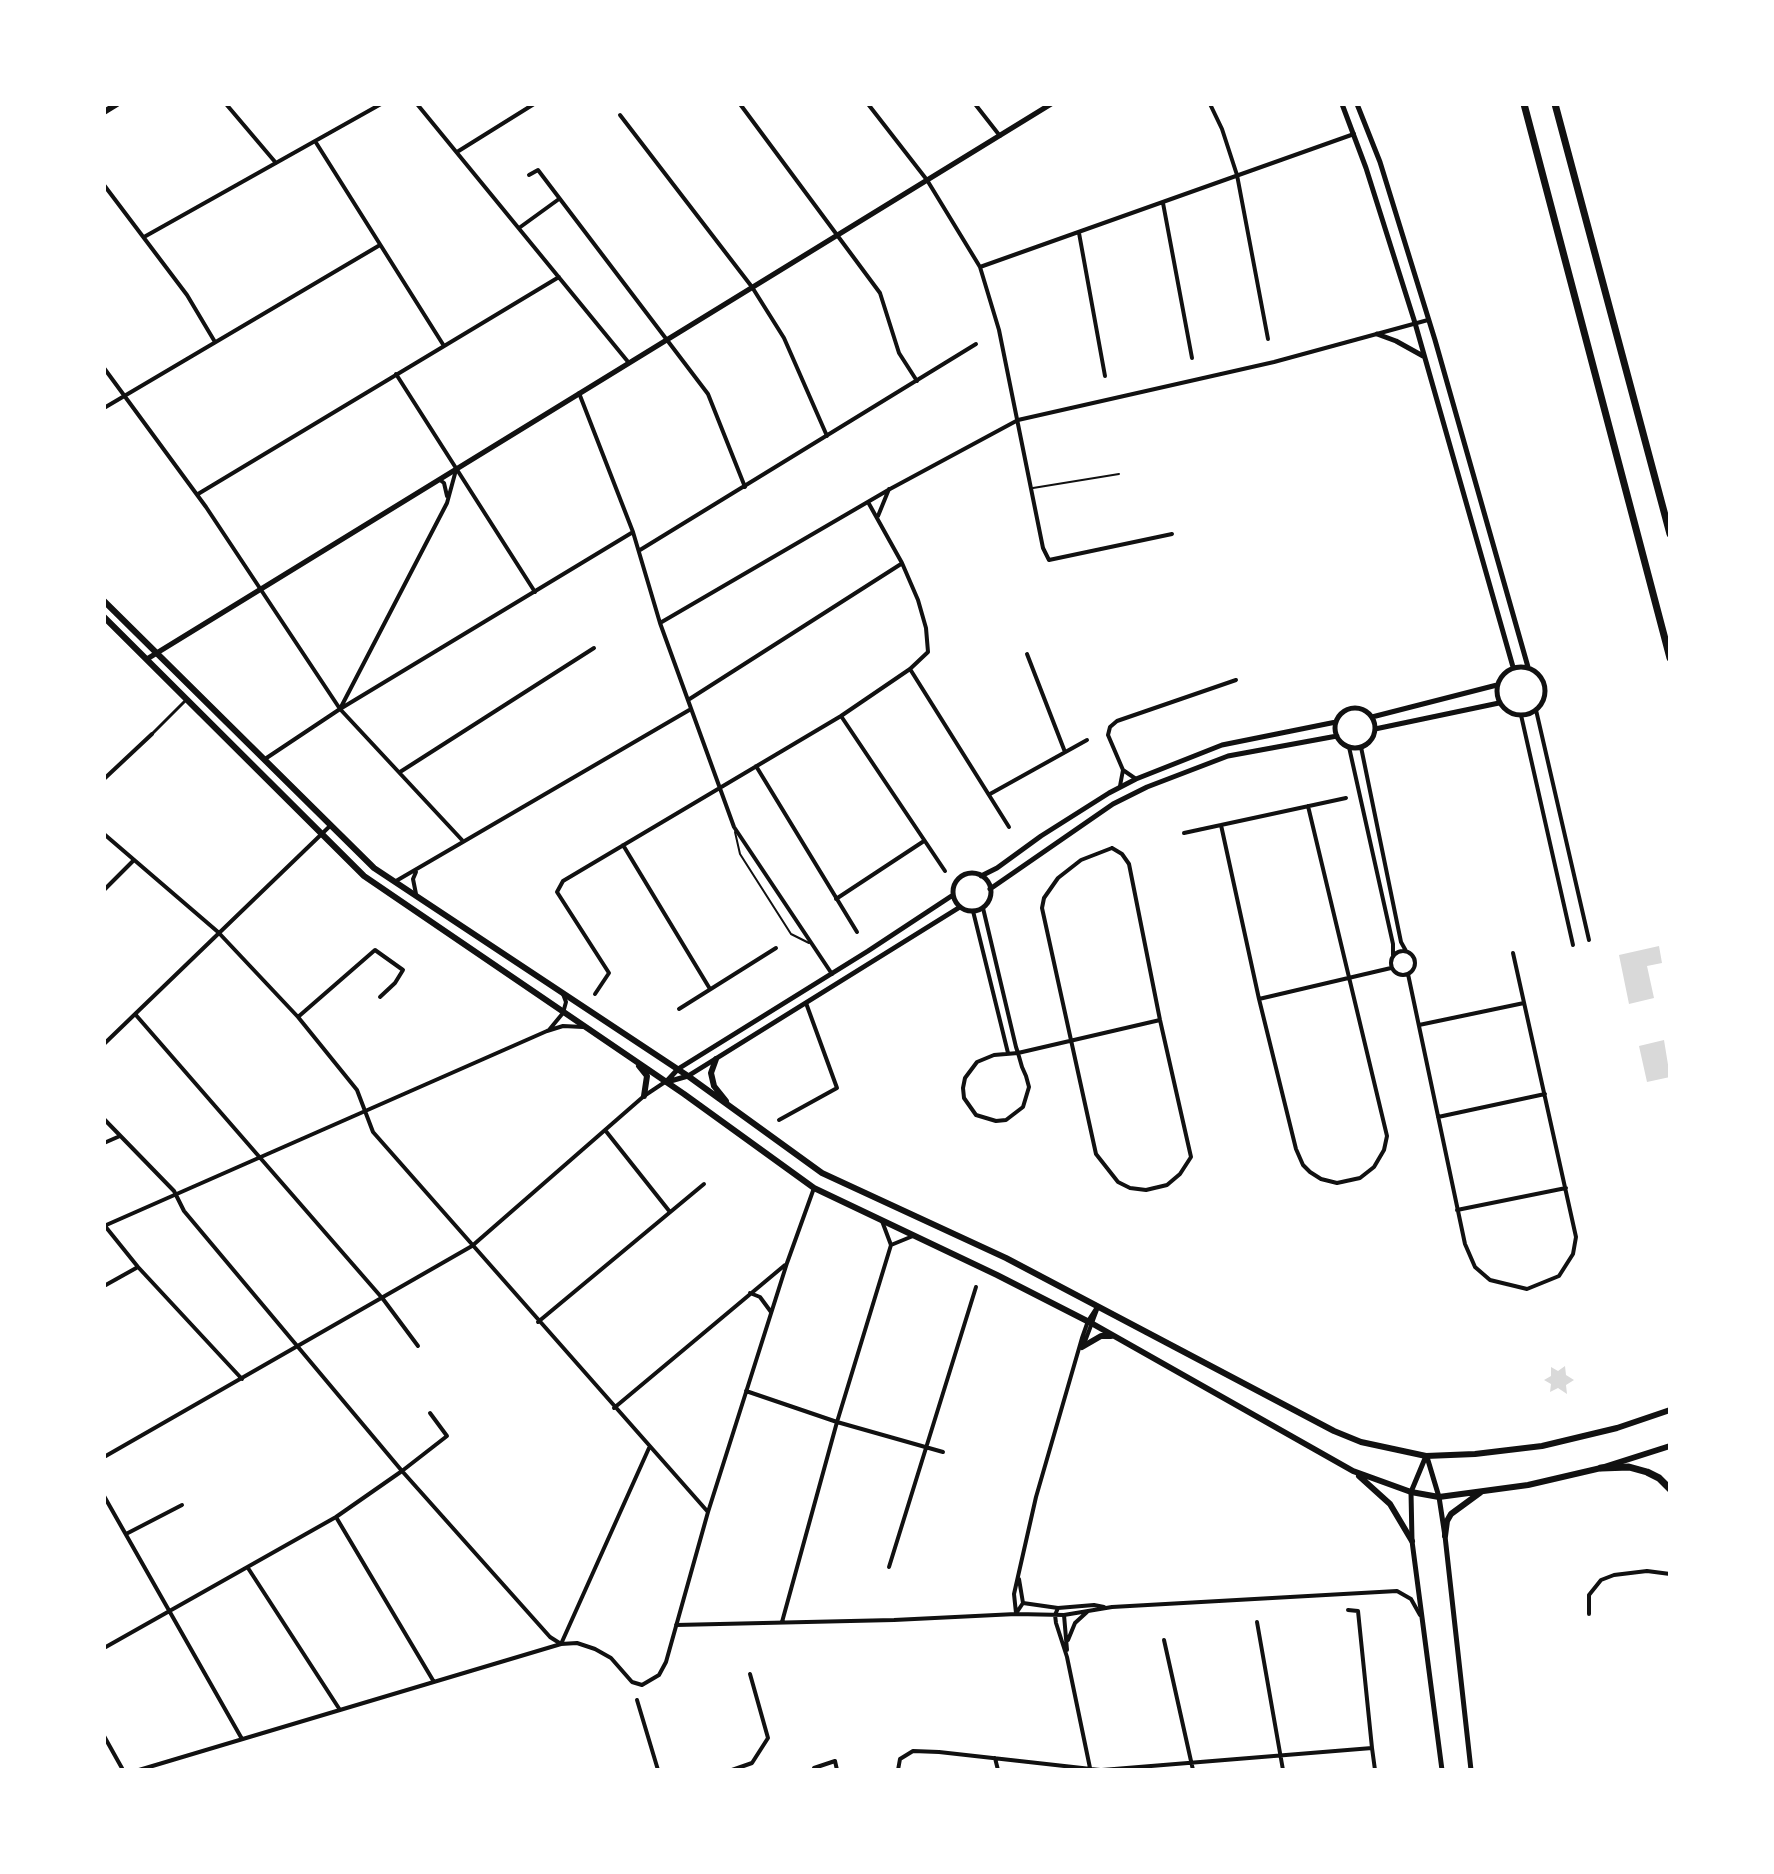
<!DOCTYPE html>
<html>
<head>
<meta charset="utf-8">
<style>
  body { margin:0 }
  #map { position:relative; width:1774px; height:1874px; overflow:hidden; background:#fff; font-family:Bitter,serif }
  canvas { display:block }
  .frame { position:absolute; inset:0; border:106px solid #fff; pointer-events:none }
</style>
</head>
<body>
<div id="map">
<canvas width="1774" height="1874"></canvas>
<div class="frame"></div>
</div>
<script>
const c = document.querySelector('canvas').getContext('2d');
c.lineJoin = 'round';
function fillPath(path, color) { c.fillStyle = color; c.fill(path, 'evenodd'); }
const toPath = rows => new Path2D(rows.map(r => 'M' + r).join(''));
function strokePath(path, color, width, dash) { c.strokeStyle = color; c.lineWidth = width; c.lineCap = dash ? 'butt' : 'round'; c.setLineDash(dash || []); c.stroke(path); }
const water = toPath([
  [1659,946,1662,963,1647,966,1654,998,1629,1004,1619,955],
  [1664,1040,1670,1077,1647,1082,1639,1046],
  [1565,1366,1566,1375,1574,1380,1566,1385,1567,1394,1558,1388,1550,1392,1551,1384,1544,1380,1551,1376,1551,1367,1558,1371]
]);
const service = toPath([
  [1033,488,1119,474],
  [735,832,740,854,791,934,809,943]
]);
const pedestrian = toPath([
  [152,734,186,700]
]);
const minor = toPath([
  [226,104,276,163],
  [417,104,629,363],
  [740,104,880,293,899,353,917,381],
  [868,104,927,180,980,267,999,330,1043,548,1049,560,1172,534],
  [975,104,1000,136],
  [1210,104,1222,129,1237,175,1268,339],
  [620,115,752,287,784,338,827,436],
  [315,141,444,346],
  [457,152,534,104],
  [529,175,538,170,708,394,745,487],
  [104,185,187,295,215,342],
  [1163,203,1192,358],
  [519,228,559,199],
  [1079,233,1105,376],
  [144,237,381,104],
  [980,267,1354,134],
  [104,368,206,507,340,709,462,840],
  [396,374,535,592],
  [579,393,633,532,660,623,734,827,832,974],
  [104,408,380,245],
  [440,480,444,483,447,496],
  [198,494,559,277],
  [878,516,889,489],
  [640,550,976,344],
  [660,623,890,489,1018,420,1274,362,1428,320],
  [1027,654,1065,752],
  [910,669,1009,827],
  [688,700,901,564],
  [341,707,447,503,456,470],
  [1536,710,1589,940],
  [1521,715,1573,945],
  [841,716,945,871],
  [1349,747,1393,944,1393,955],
  [1361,747,1401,942,1406,951],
  [265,759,340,709,633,532],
  [756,766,857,932],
  [400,772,594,648],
  [104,779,152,734],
  [1136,779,1123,770,1108,735,1110,727,1117,721,1236,680],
  [1120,786,1123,770],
  [990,794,1087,740],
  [1221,825,1259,999,1296,1149,1303,1165,1310,1172,1321,1179,1337,1183,1360,1178,1374,1167,1384,1150,1387,1136,1308,806],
  [1184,833,1346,798],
  [104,834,218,932,298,1017,357,1090,373,1132,708,1512],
  [623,845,710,989],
  [1112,848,1122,854,1129,864,1160,1020,1191,1157,1180,1174,1167,1185,1146,1190,1130,1188,1118,1182,1096,1154,1042,908,1044,898,1058,878,1081,860,1112,848],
  [396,881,691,709],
  [104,890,134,860],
  [416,894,413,879,416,872],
  [836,899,924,841],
  [983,908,1016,1047,1018,1053,1022,1067,1026,1076,1029,1087,1023,1107,1006,1120,996,1121,976,1115,964,1098,963,1088,965,1078,977,1062,994,1055,1018,1053,1160,1020],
  [973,911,1008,1053],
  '1391 963a12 12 0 1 1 24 0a12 12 0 1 1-24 0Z',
  [1408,974,1465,1244,1475,1267,1490,1280,1527,1289,1559,1276,1573,1254,1576,1237,1513,953],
  [595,994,609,973,557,892,563,881,841,716,910,669,928,652,926,628,918,600,902,563,868,502],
  [1259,999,1391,968],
  [679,1009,776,948],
  [135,1014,383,1299,418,1346],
  [298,1017,375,950,403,970,395,983,380,997],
  [1419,1025,1524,1003],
  [549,1030,563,1013,566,1002,563,994],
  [104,1044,331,825],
  [1438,1117,1545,1094],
  [104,1119,174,1191,184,1211,402,1471,550,1637,561,1644,649,1448],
  [779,1120,837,1088,806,1003],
  [605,1130,670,1212],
  [104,1143,120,1136],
  [1457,1210,1566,1188],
  [104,1226,547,1031,563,1026,583,1027],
  [105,1226,138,1267,242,1379],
  [891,1245,913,1236],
  [104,1286,138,1267],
  [750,1293,760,1297,771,1312],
  [538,1322,704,1184],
  [1084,1344,1098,1307],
  [746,1391,837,1422,943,1452],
  [614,1408,785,1265],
  [104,1457,472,1246,644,1096,665,1082],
  [104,1496,242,1739],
  [336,1517,434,1682],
  [126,1534,182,1505],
  [889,1567,976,1287],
  [248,1568,340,1710],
  [1023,1603,1058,1608,1094,1605,1104,1607],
  [1058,1608,1055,1615,1056,1623,1067,1657,1090,1768],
  [1348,1610,1358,1611,1372,1748],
  [1017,1612,1023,1603,1019,1579],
  [1016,1613,1014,1594,1036,1497,1082,1338,1088,1321,1097,1307],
  [1589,1614,1589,1595,1601,1580,1614,1575,1647,1571,1670,1574],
  [1064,1615,1067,1650],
  [782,1622,837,1422,891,1245,882,1221],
  [1257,1622,1283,1770],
  [676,1625,894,1620,1016,1614,1064,1615,1112,1607,1397,1591,1411,1599,1420,1615],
  [1068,1640,1075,1623,1087,1612],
  [1164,1640,1193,1770],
  [104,1648,336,1517,402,1471,447,1436,430,1413],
  [637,1700,658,1770],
  [104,1736,123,1770],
  [995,1758,998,1770],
  [814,1768,835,1761,837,1770],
  [139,1770,561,1644,577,1643,595,1649,611,1658,632,1682,642,1685,659,1675,666,1662,708,1512,787,1263,814,1188],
  [732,1770,752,1763,768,1738,750,1674],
  [898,1770,900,1759,913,1751,939,1752,1100,1770],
  [1102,1770,1372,1748,1375,1770]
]);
const tertiary = toPath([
  [1342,104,1366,168,1415,323,1513,667],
  [1357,104,1380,162,1435,340,1528,667],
  [1377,334,1396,341,1423,356],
  [147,659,1051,104],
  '1497 691a24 24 0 1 1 48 0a24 24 0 1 1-48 0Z',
  '1335 728a20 20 0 1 1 40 0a20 20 0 1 1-40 0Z',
  [1372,717,1497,685],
  [1375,729,1499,703],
  '953 892a19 19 0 1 1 38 0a19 19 0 1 1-38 0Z',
  [981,876,997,868,1041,836,1109,793,1136,779,1222,745,1336,722],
  [990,889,1113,804,1147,787,1228,756,1337,736],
  [666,1082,678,1069,868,951,953,895],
  [667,1082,688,1076,960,907],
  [1426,1456,1411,1492,1412,1541,1442,1770],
  [1427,1457,1439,1497,1445,1536,1471,1770]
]);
const secondary = toPath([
  [104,112,117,104]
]);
const primary = toPath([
  [104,601,374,868,688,1076,822,1173,1006,1258,1334,1431,1361,1442,1426,1456,1475,1454,1542,1446,1617,1428,1670,1410],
  [104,617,364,876,684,1094,814,1188,997,1275,1093,1324,1353,1471,1411,1492,1439,1497,1528,1485,1601,1468,1670,1446],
  [716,1059,711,1073,714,1086,726,1101],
  [639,1066,647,1076,644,1096],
  [1082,1347,1101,1336,1111,1336],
  [1359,1476,1390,1504,1412,1541],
  [1445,1536,1447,1521,1451,1514,1481,1492]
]);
const motorway = toPath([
  [1524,104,1670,658],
  [1555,104,1670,534],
  [1601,1468,1629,1467,1647,1472,1659,1478,1670,1489]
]);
fillPath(water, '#d9d9d9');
strokePath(service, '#111', 2);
strokePath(pedestrian, '#111', 3);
strokePath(minor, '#111', 4);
strokePath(tertiary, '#111', 5);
strokePath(secondary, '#111', 6);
strokePath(primary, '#111', 6);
strokePath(motorway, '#111', 7);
</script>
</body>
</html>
